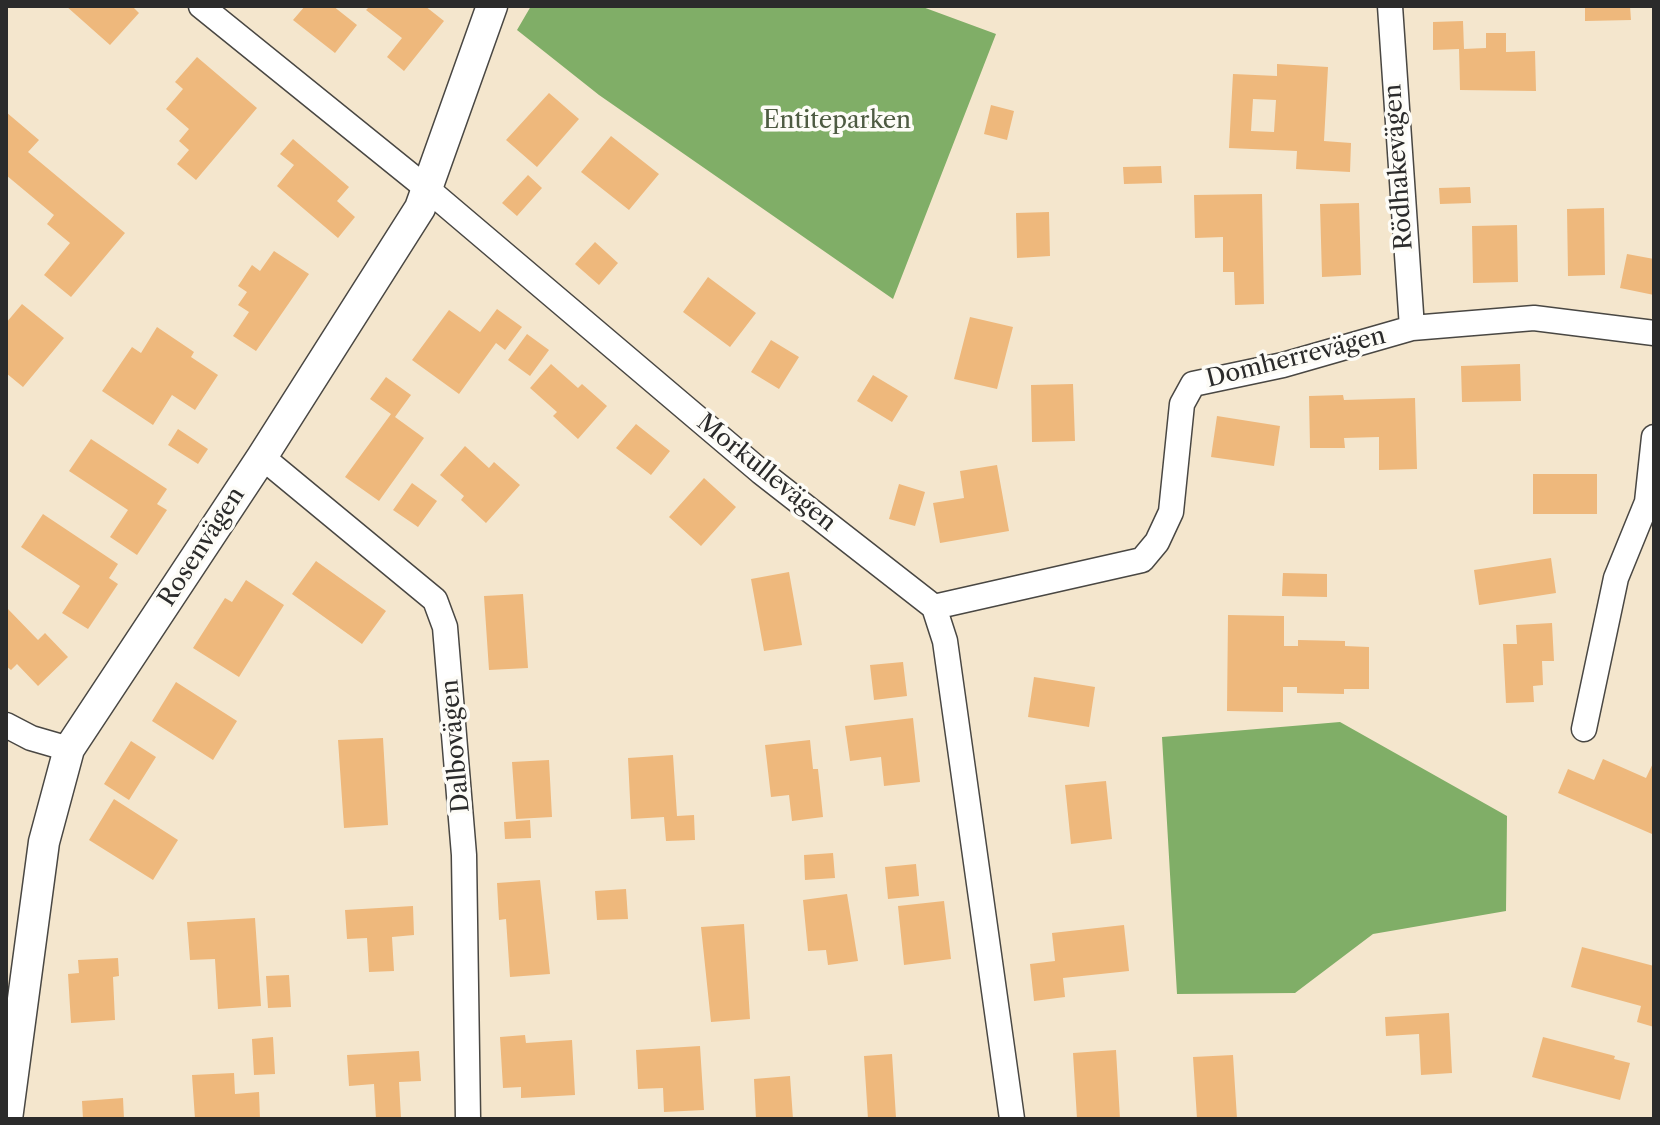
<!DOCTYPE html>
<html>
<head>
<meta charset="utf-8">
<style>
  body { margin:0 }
  #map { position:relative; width:1660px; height:1125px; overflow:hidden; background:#f4e6cd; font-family:"Libre Caslon Text",serif }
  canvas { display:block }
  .frame { position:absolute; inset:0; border:8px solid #2b2b2b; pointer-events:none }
</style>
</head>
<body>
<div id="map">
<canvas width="1660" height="1125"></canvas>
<div class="frame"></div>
</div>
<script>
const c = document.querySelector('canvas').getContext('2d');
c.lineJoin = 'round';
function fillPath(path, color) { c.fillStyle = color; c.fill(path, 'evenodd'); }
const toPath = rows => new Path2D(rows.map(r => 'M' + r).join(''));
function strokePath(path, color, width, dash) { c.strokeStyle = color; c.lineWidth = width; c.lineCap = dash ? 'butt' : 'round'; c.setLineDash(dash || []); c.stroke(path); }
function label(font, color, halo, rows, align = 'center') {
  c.font = font + ' "Libre Caslon Text",serif'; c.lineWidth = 7; c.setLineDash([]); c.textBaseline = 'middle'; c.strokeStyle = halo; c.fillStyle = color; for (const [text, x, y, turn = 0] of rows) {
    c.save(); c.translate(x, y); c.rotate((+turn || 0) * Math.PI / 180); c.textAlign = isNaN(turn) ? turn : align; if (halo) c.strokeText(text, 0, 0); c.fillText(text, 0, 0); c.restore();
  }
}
const forest = toPath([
  [531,6,920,6,996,34,893,299,599,95,517,30],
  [1340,722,1507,816,1506,911,1373,934,1295,993,1177,994,1162,737]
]);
const building = toPath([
  [66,6,132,6,139,13,110,45],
  [305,6,333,6,357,25,335,53,293,20],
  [370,6,425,6,444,21,404,71,387,57,402,38,366,10],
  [1585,6,1630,6,1631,20,1585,21],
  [1463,21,1464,49,1486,48,1486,33,1506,33,1506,52,1535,51,1536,91,1460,90,1459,49,1433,50,1433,22],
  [197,57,257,108,196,180,177,164,189,150,179,141,189,129,166,109,183,89,175,82],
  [1277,64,1328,67,1324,141,1351,143,1350,172,1296,169,1297,151,1229,148,1233,74,1277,76],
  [1253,99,1276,100,1274,132,1251,131],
  [549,93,579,119,537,167,506,140],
  [991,105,1014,111,1007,140,984,134],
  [6,112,39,140,28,152,125,233,71,297,44,275,70,243,47,224,54,215,6,175],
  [611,136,659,174,629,210,581,172],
  [293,139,349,187,337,201,355,217,338,238,277,186,294,165,280,154],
  [1161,166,1162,183,1124,184,1123,167],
  [528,175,542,188,517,216,502,203],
  [1470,187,1471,203,1440,204,1439,188],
  [1262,194,1264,304,1235,305,1234,272,1223,272,1223,237,1195,238,1194,195],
  [1359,203,1361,275,1322,277,1320,204],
  [1604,208,1605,275,1568,276,1567,209],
  [1049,212,1050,256,1017,258,1016,213],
  [1517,225,1518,282,1473,283,1472,226],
  [595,242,618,263,599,285,575,264],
  [274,251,309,274,256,351,233,336,249,312,238,305,247,292,238,286,252,265,260,271],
  [1627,254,1654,259,1654,295,1620,288],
  [708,277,756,313,730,347,683,312],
  [22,304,64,338,23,387,6,373,6,323],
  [497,309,522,327,505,350,496,343,459,394,412,360,449,310,480,332],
  [970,317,1013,327,997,389,954,379],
  [157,327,194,352,191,357,218,375,195,410,172,395,153,425,102,391,132,347,141,353],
  [527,334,549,350,530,376,508,360],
  [771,340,799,357,779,389,751,372],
  [551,364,578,388,582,384,607,406,578,439,553,416,557,412,530,388],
  [1520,364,1521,401,1462,402,1461,366],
  [873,375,908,396,892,422,857,401],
  [386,377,411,395,395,417,424,438,379,501,345,477,391,414,370,399],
  [1073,384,1075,441,1032,442,1031,385],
  [1343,395,1344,400,1415,398,1417,469,1379,470,1379,437,1344,438,1345,448,1310,448,1309,396],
  [1217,416,1280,426,1274,466,1211,457],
  [636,424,670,451,651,475,616,448],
  [178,429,208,449,198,464,168,445],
  [91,439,167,489,157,504,167,510,137,555,110,537,128,510,69,471],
  [465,446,489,468,494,462,520,485,486,523,461,500,464,496,440,475],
  [997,465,1009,531,940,543,933,503,964,498,960,471],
  [1533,474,1597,474,1597,514,1533,514],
  [704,478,736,507,701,546,669,517],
  [412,483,437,501,418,527,393,510],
  [899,484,925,492,915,526,889,519],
  [43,514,118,564,109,578,118,584,88,629,62,613,80,586,21,547],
  [1551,558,1556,593,1479,605,1474,570],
  [316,561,386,611,362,644,292,594],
  [789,572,802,645,764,651,751,579],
  [1283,573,1327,574,1327,597,1282,596],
  [246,580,284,605,239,677,193,648,225,598,232,602],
  [523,594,528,668,489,670,484,596],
  [6,607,38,640,45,633,68,657,38,686,17,664,11,670,6,666],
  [1228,615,1284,616,1284,646,1298,646,1298,640,1345,641,1345,646,1369,647,1369,689,1344,689,1344,694,1297,693,1297,687,1283,687,1283,712,1227,711],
  [1552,623,1554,661,1542,661,1543,685,1533,686,1534,702,1506,703,1503,644,1517,644,1516,625],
  [903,662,907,696,874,700,870,665],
  [1034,677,1095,687,1089,727,1028,717],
  [176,682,237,721,213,760,152,721],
  [913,718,920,782,884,786,881,757,850,761,845,726],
  [383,738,388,825,344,828,338,740],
  [810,740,813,769,818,769,823,817,792,821,789,795,771,797,765,745],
  [131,741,156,757,129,800,104,784],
  [673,755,677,816,694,815,695,840,666,841,664,817,631,819,628,758],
  [1603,759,1646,778,1654,761,1652,834,1558,793,1568,769,1594,780],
  [549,760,552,817,516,819,512,762],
  [1106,781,1112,839,1071,844,1065,785],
  [114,799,178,840,153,880,89,840],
  [530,820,531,838,505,839,504,822],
  [833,853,835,878,805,880,804,855],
  [916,864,919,896,888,899,885,867],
  [540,880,550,974,510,977,506,919,499,920,497,883],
  [626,889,628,919,597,920,595,891],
  [847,894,858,961,828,965,826,950,808,951,803,900],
  [944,901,951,959,904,965,898,906],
  [413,906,414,935,392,937,394,971,369,972,367,938,347,939,345,910],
  [255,918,261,1006,218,1009,215,959,190,960,187,922],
  [744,924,750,1019,711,1022,701,927],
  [1124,925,1129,971,1063,978,1065,997,1034,1001,1030,964,1055,961,1052,933],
  [1582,947,1654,966,1654,1027,1637,1022,1641,1006,1571,987],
  [118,958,119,976,113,977,115,1020,71,1023,68,974,79,973,78,960],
  [289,975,291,1007,268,1008,266,976],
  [1449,1013,1452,1073,1421,1075,1419,1034,1386,1036,1385,1017],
  [525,1035,526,1043,572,1040,575,1095,521,1098,521,1087,503,1088,500,1037],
  [273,1037,275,1074,254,1075,252,1039],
  [1543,1037,1615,1056,1614,1059,1630,1063,1620,1100,1532,1077],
  [700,1046,704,1110,664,1112,663,1088,638,1089,636,1050],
  [1116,1050,1120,1119,1077,1119,1073,1053],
  [419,1051,421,1081,399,1082,401,1118,376,1119,374,1084,349,1086,347,1055],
  [892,1054,896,1118,868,1119,864,1056],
  [1233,1055,1237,1119,1197,1119,1193,1057],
  [234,1073,235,1094,259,1092,260,1119,195,1119,192,1075],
  [790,1076,793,1119,756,1119,754,1079],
  [123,1098,124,1119,83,1119,82,1101]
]);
const minor = toPath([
  [201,6,425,187,761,472,934,607,945,641,1012,1119],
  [1390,6,1412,328],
  [262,457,435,600,445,627,464,855,468,1119],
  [934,607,1142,560,1157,542,1171,512,1182,404,1193,384,1283,365,1412,328,1534,318,1654,333],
  [6,725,31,738,69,749],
  [1584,729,1616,578,1647,502,1654,437]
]);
const tertiary = toPath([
  [7,1119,44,842,69,749,262,457,420,208,492,6]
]);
const parkNames = [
  ["Entiteparken",837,121]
];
const streetNames = [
  ["Rödhakevägen",1399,167,-94],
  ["Domherrevägen",1296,358,-14],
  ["Morkullevägen",766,473,39],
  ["Rosenvägen",202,547,-57],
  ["Dalbovägen",456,746,-95]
];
fillPath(forest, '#80ae67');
fillPath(building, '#eeb87c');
strokePath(minor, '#494743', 27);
strokePath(tertiary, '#494743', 33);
strokePath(minor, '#fff', 24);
strokePath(tertiary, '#fff', 30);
label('24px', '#4e5b42', '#fdfcf7', parkNames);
label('24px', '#2b2b2b', '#fdfcf7', streetNames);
</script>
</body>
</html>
